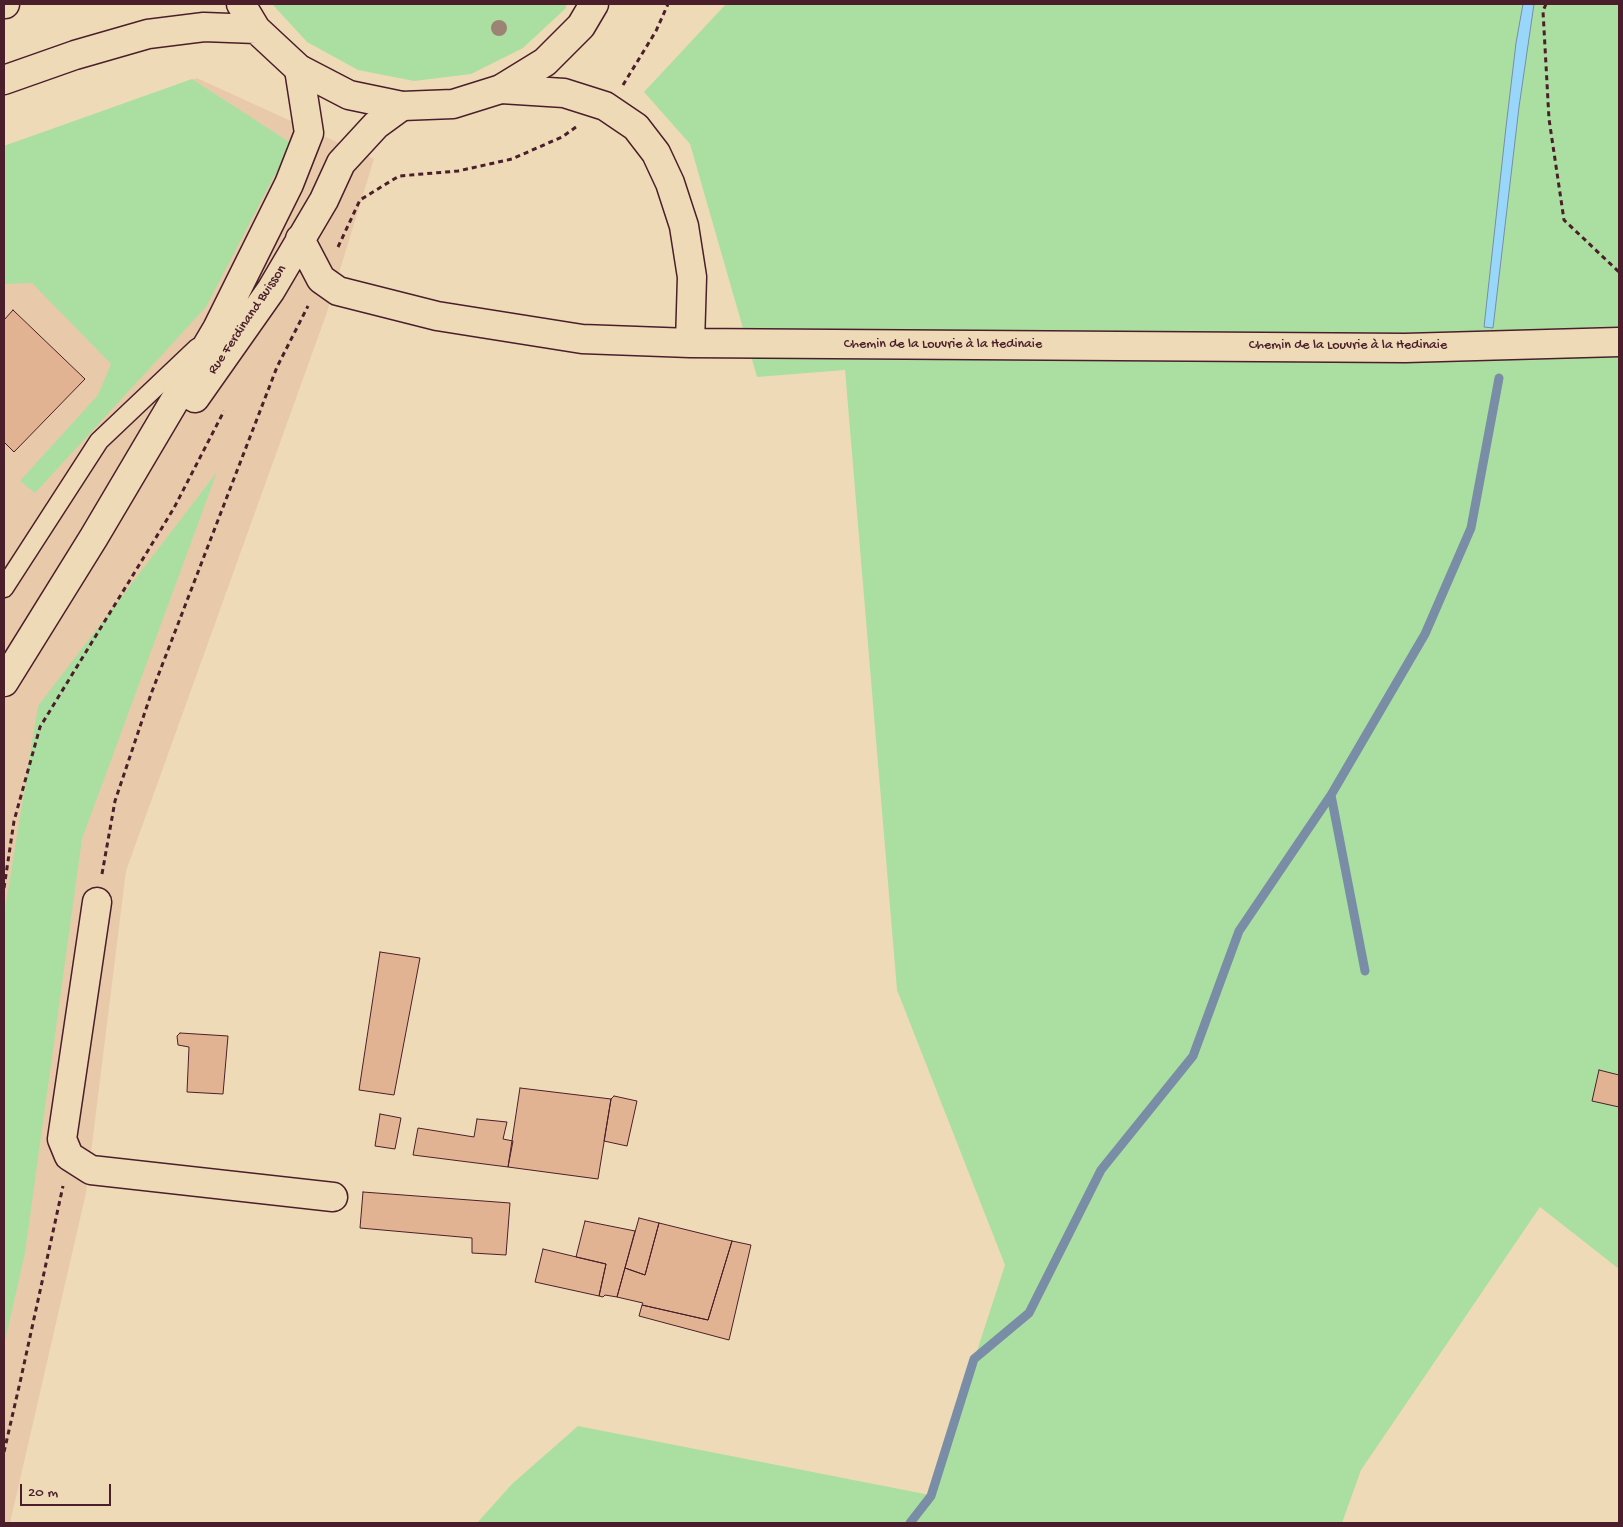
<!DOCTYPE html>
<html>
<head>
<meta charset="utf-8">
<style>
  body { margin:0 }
  #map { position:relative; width:1623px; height:1527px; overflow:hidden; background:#efdab8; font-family:"Gochi Hand",sans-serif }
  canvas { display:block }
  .frame { position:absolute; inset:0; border:5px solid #4a1f2b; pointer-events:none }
  .scale { position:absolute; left:20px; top:1484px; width:91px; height:22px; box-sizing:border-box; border:2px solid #4a1f2b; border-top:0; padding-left:6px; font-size:15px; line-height:18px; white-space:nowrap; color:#4a1f2b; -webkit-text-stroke:4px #efdab8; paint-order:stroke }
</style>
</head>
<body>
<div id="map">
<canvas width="1623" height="1527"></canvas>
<div class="frame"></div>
<div class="scale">20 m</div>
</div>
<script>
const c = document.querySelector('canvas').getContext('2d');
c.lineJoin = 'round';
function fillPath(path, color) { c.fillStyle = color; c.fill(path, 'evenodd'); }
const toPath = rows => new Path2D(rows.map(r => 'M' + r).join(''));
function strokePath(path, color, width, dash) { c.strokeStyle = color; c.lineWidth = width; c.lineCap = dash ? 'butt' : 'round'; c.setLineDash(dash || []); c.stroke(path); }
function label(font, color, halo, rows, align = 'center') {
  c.font = font + ' "Gochi Hand",sans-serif'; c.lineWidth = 5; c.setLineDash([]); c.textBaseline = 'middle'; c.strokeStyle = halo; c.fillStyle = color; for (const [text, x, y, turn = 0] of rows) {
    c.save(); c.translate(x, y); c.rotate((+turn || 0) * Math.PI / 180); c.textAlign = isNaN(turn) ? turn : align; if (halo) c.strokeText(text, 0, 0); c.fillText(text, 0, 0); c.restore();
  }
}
const built = toPath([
  [197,78,374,159,326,315,126,871,86,1193,10,1523,4,1523,4,146]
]);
const green = toPath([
  [272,4,567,4,565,9,523,48,471,74,414,81,358,70,307,42],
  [726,4,1619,4,1619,1269,1540,1207,1361,1470,1342,1523,477,1523,512,1484,578,1426,930,1495,1005,1265,897,990,845,370,757,377,690,144,644,92],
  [192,79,294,145,273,178,206,307,35,493,20,481,98,395,111,364,32,283,6,284,4,286,4,146],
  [217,472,82,839,25,1253,4,1346,4,915,38,706]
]);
const water = toPath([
  [1523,4,1534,4,1519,107,1493,328,1484,327,1506,127,1516,43,1523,4]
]);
const stream = toPath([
  [1365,971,1331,795,1425,634,1471,528,1499,378],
  [910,1523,931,1496,974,1359,1029,1313,1101,1170,1193,1056,1239,931,1331,795]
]);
const building = toPath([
  [13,310,85,379,14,452,4,442,4,320,13,310],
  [380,952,420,958,394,1095,359,1090,380,952],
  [180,1033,228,1036,223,1094,187,1092,189,1047,178,1045,177,1036,180,1033],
  [1599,1070,1619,1075,1619,1107,1592,1101,1599,1070],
  [520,1088,611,1099,598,1179,508,1167,520,1088],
  [614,1096,637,1101,627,1146,604,1141,611,1099,614,1096],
  [380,1114,401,1118,395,1149,375,1146,380,1114],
  [477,1119,507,1122,503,1139,513,1141,508,1167,413,1155,418,1128,474,1137,477,1119],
  [363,1192,510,1203,506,1255,472,1253,472,1238,360,1228,363,1192],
  [639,1218,659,1223,645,1275,625,1268,639,1218],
  [585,1221,635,1231,617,1297,605,1295,603,1297,599,1296,606,1264,576,1257,585,1221],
  [659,1223,732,1241,708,1320,642,1305,643,1303,617,1297,625,1268,645,1275,659,1223],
  [732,1241,751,1245,729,1340,639,1316,642,1305,708,1320,732,1241],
  [543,1249,606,1264,599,1296,535,1282,543,1249]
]);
const path = toPath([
  [1546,4,1543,11,1549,119,1564,220,1619,272],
  [623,85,656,31,668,4],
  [338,247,360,200,399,176,458,171,512,159,562,137,576,127],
  [102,874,115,801,151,694,277,367,308,306],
  [4,888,14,821,40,727,174,508,224,411],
  [4,1452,21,1378,63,1186],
  [4,1522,4,1523]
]);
const service = toPath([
  [4,588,99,441,197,348]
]);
const minor = toPath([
  [501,89,564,93,605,106,636,127,656,153,670,183,684,226,692,277,690,343],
  [300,239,321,279,338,291,437,316,582,339,690,343,1405,348,1619,342],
  [195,398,271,290,324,200,341,163,376,125,402,106],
  [4,682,94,537,217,329,289,184,309,133,299,69],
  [97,902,62,1139,69,1156,91,1170,333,1197]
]);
const primary = toPath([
  [4,4,5,4],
  [241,4,256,29,299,69,349,95,402,106,453,104,501,89,545,62,581,26,594,4],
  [4,80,75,55,148,34,204,27,256,29]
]);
const trees = [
  [499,28]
];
const streetNames = [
  ["Rue Ferdinand Buisson",248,320,-56],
  ["Chemin de la Louvrie à la Hedinaie",943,345],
  ["Chemin de la Louvrie à la Hedinaie",1348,346]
];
fillPath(built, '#e8caaa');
fillPath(green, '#abdfa1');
fillPath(water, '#99d7fa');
strokePath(water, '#798da7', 1);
strokePath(stream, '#798da7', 9);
fillPath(building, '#e2b392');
strokePath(building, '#4a1f2b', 1);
strokePath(service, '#4a1f2b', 21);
strokePath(minor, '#4a1f2b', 31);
strokePath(primary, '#4a1f2b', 31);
strokePath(path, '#4a1f2b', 3, [5, 4]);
strokePath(service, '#efdab8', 18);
strokePath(minor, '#efdab8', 28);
strokePath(primary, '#efdab8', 28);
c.fillStyle = '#9c8374';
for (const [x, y] of trees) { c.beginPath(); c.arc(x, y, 8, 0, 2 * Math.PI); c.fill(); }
label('14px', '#4a1f2b', '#efdab8', streetNames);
</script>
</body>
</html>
